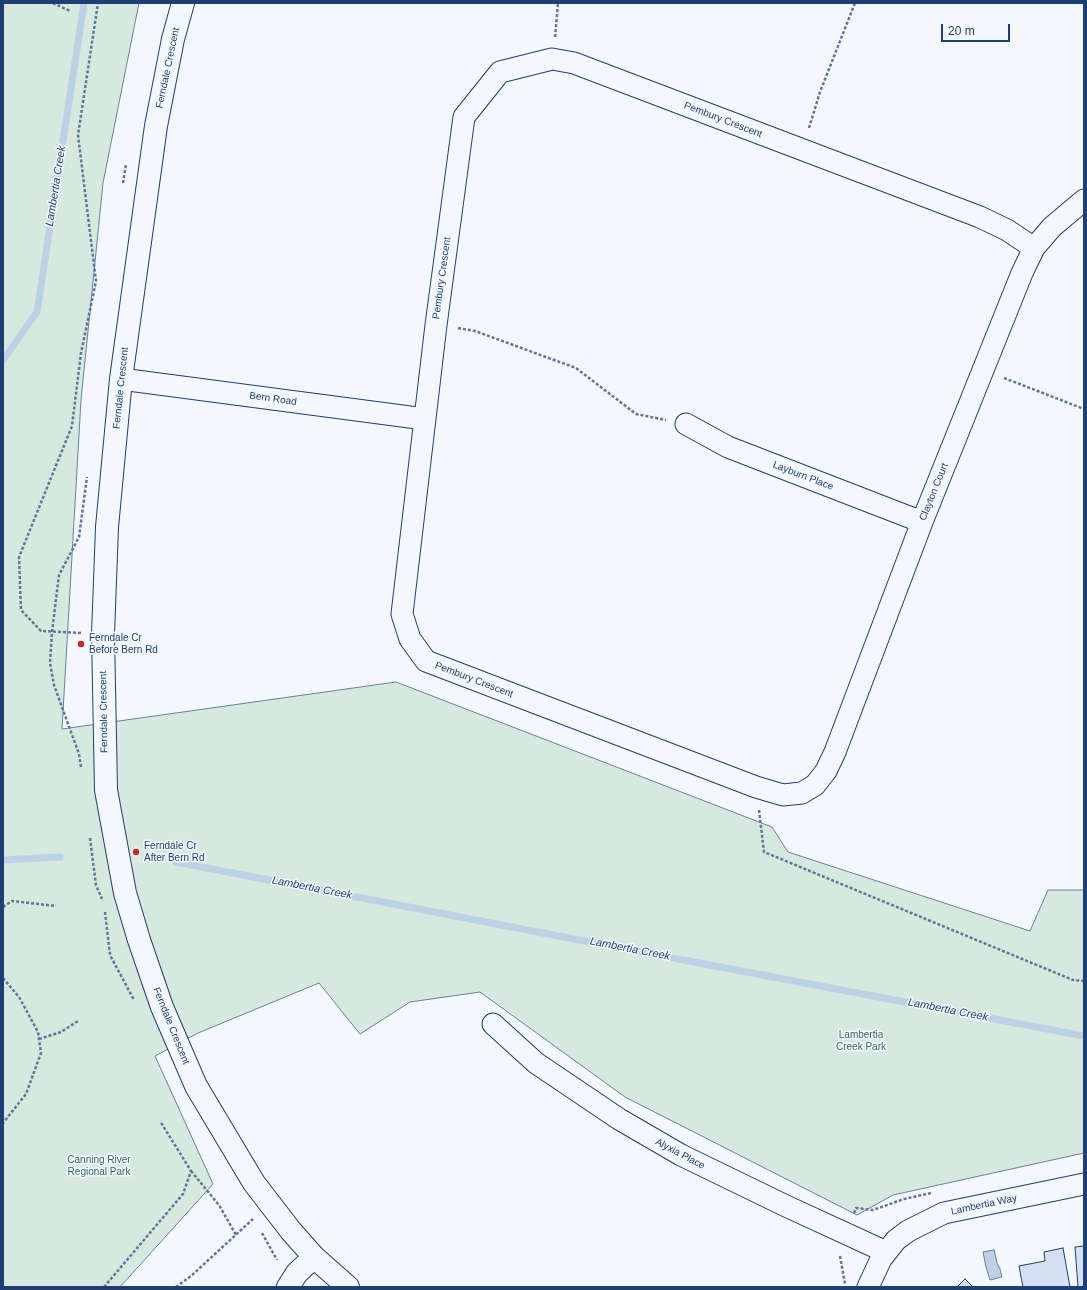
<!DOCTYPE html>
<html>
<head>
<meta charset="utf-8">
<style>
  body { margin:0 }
  #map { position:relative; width:1087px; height:1290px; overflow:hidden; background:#f4f7fb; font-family:Helvetica,sans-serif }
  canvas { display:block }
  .frame { position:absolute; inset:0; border:4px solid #1d3f73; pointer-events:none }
  .scale { position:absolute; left:941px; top:24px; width:69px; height:18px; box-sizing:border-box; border:2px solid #1d3f73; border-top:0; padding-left:5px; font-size:12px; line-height:14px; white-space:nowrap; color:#1d3f73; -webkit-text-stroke:3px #f4f7fb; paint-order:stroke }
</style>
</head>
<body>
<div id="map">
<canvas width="1087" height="1290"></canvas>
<div class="frame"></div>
<div class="scale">20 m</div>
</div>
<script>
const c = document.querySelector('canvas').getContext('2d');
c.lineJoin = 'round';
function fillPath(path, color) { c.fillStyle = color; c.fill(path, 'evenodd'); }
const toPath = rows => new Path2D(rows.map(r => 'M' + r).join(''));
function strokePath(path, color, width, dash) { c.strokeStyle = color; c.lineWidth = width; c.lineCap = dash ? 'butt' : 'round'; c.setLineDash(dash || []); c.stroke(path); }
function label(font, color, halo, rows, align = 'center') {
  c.font = font + ' Helvetica,sans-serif'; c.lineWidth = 3; c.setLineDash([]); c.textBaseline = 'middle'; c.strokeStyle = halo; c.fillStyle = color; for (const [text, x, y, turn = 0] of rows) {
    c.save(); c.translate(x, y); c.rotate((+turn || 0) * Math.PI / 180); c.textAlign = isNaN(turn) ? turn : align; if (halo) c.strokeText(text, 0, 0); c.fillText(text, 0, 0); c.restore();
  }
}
const green = toPath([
  [3,3,139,3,103,183,81,400,62,729,396,682,772,827,788,852,1030,931,1048,890,1084,890,1084,1153,893,1195,857,1215,625,1097,480,992,410,1002,360,1034,319,983,198,1033,155,1056,213,1184,120,1287,3,1287,3,3]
]);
const water = toPath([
  [994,1250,997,1263,1000,1269,1002,1277,990,1280,986,1267,983,1252,994,1250]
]);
const stream = toPath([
  [3,360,37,312,84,3],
  [3,860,60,857],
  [176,862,636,951,1084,1036]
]);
const building = toPath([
  [1084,1246,1084,1287,1078,1287,1075,1247,1084,1246],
  [1063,1248,1070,1287,1023,1287,1019,1266,1045,1261,1044,1252,1063,1248],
  [965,1279,973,1287,957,1287,965,1279]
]);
const path = toPath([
  [53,3,70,11],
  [555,37,558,3],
  [809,128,820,92,855,3],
  [123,183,126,164],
  [458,328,475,331,576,368,636,414,666,420],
  [1004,378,1084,409],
  [81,633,41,631,21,610,19,557,72,426,81,353,96,281,78,135,98,3],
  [81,767,79,754,54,685,50,663,52,632,59,575,79,537,87,477],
  [759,810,764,852,1073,980,1084,981],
  [90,838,96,885,102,899],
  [3,907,12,901,56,906],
  [105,912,110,955,134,1000],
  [3,978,19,997,38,1032,41,1053,26,1094,3,1123],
  [39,1039,61,1032,78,1021],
  [191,1171,219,1205,236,1235],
  [854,1213,856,1208,873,1210,904,1199,931,1193],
  [262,1233,277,1260],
  [840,1256,845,1284],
  [104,1287,183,1194,191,1171,160,1121],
  [176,1287,191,1276,253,1219]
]);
const street = toPath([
  [1034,248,1007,230,980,217,574,63,552,59,500,72,464,117,436,325,402,614,410,639,426,661,756,787,783,795,802,793,815,785,826,771,835,752,922,522,1022,273,1034,248,1052,227,1084,200],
  [121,379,425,419],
  [686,424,728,447,922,522],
  [493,1024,536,1063,619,1119,681,1155,786,1206,886,1252],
  [868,1287,881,1259,896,1240,908,1231,944,1213,1084,1184]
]);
const secondary = toPath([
  [183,3,173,39,156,126,121,379,107,527,103,634,106,790,125,893,139,940,162,1007,196,1086,254,1183,291,1231,314,1257,348,1287],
  [288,1287,297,1273,314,1257]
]);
const markers = [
  [81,644,4,"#c62828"],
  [136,852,4,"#c62828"]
];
const streetNames = [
  ["Ferndale Crescent",168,68,-78],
  ["Pembury Crescent",723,120,21],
  ["Pembury Crescent",442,278,-82],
  ["Ferndale Crescent",121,388,-84],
  ["Bern Road",273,399,8],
  ["Layburn Place",803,476,21],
  ["Clayton Court",934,492,-68],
  ["Pembury Crescent",474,680,21],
  ["Ferndale Crescent",104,712,-91],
  ["Ferndale Crescent",171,1026,68],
  ["Alyxia Place",680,1154,28],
  ["Lambertia Way",984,1205,-12]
];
const poiNames = [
  ["Ferndale Cr",89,638],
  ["Before Bern Rd",89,650],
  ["Ferndale Cr",144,846],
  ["After Bern Rd",144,858]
];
const parkNames = [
  ["Lambertia",861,1035],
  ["Creek Park",861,1047],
  ["Canning River",99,1160],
  ["Regional Park",99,1172]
];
const waterNames = [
  ["Lambertia Creek",56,186,-81],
  ["Lambertia Creek",312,888,11],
  ["Lambertia Creek",630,949,11],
  ["Lambertia Creek",948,1010,11]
];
fillPath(green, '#d7e8df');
strokePath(green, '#687fa3', 1);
fillPath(water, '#bed0e5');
strokePath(water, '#687fa3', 1);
strokePath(stream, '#bed0e5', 7);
fillPath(building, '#d5e0f0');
strokePath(building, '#1d3f73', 1);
strokePath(street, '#1d3f73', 23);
strokePath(secondary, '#1d3f73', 24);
strokePath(path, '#5e769c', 2.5, [3, 2]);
strokePath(street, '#f4f7fb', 21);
strokePath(secondary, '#f4f7fb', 22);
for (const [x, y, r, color] of markers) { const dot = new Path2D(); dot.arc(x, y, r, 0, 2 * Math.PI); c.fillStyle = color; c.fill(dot); strokePath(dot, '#f4f7fb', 1.5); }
label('10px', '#1d3f73', '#f4f7fb', streetNames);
label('10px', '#1d3f73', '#f4f7fb', poiNames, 'left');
label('10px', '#2c6c60', '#f4f7fb', parkNames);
label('italic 11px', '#1d3f73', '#f4f7fb', waterNames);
</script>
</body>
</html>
